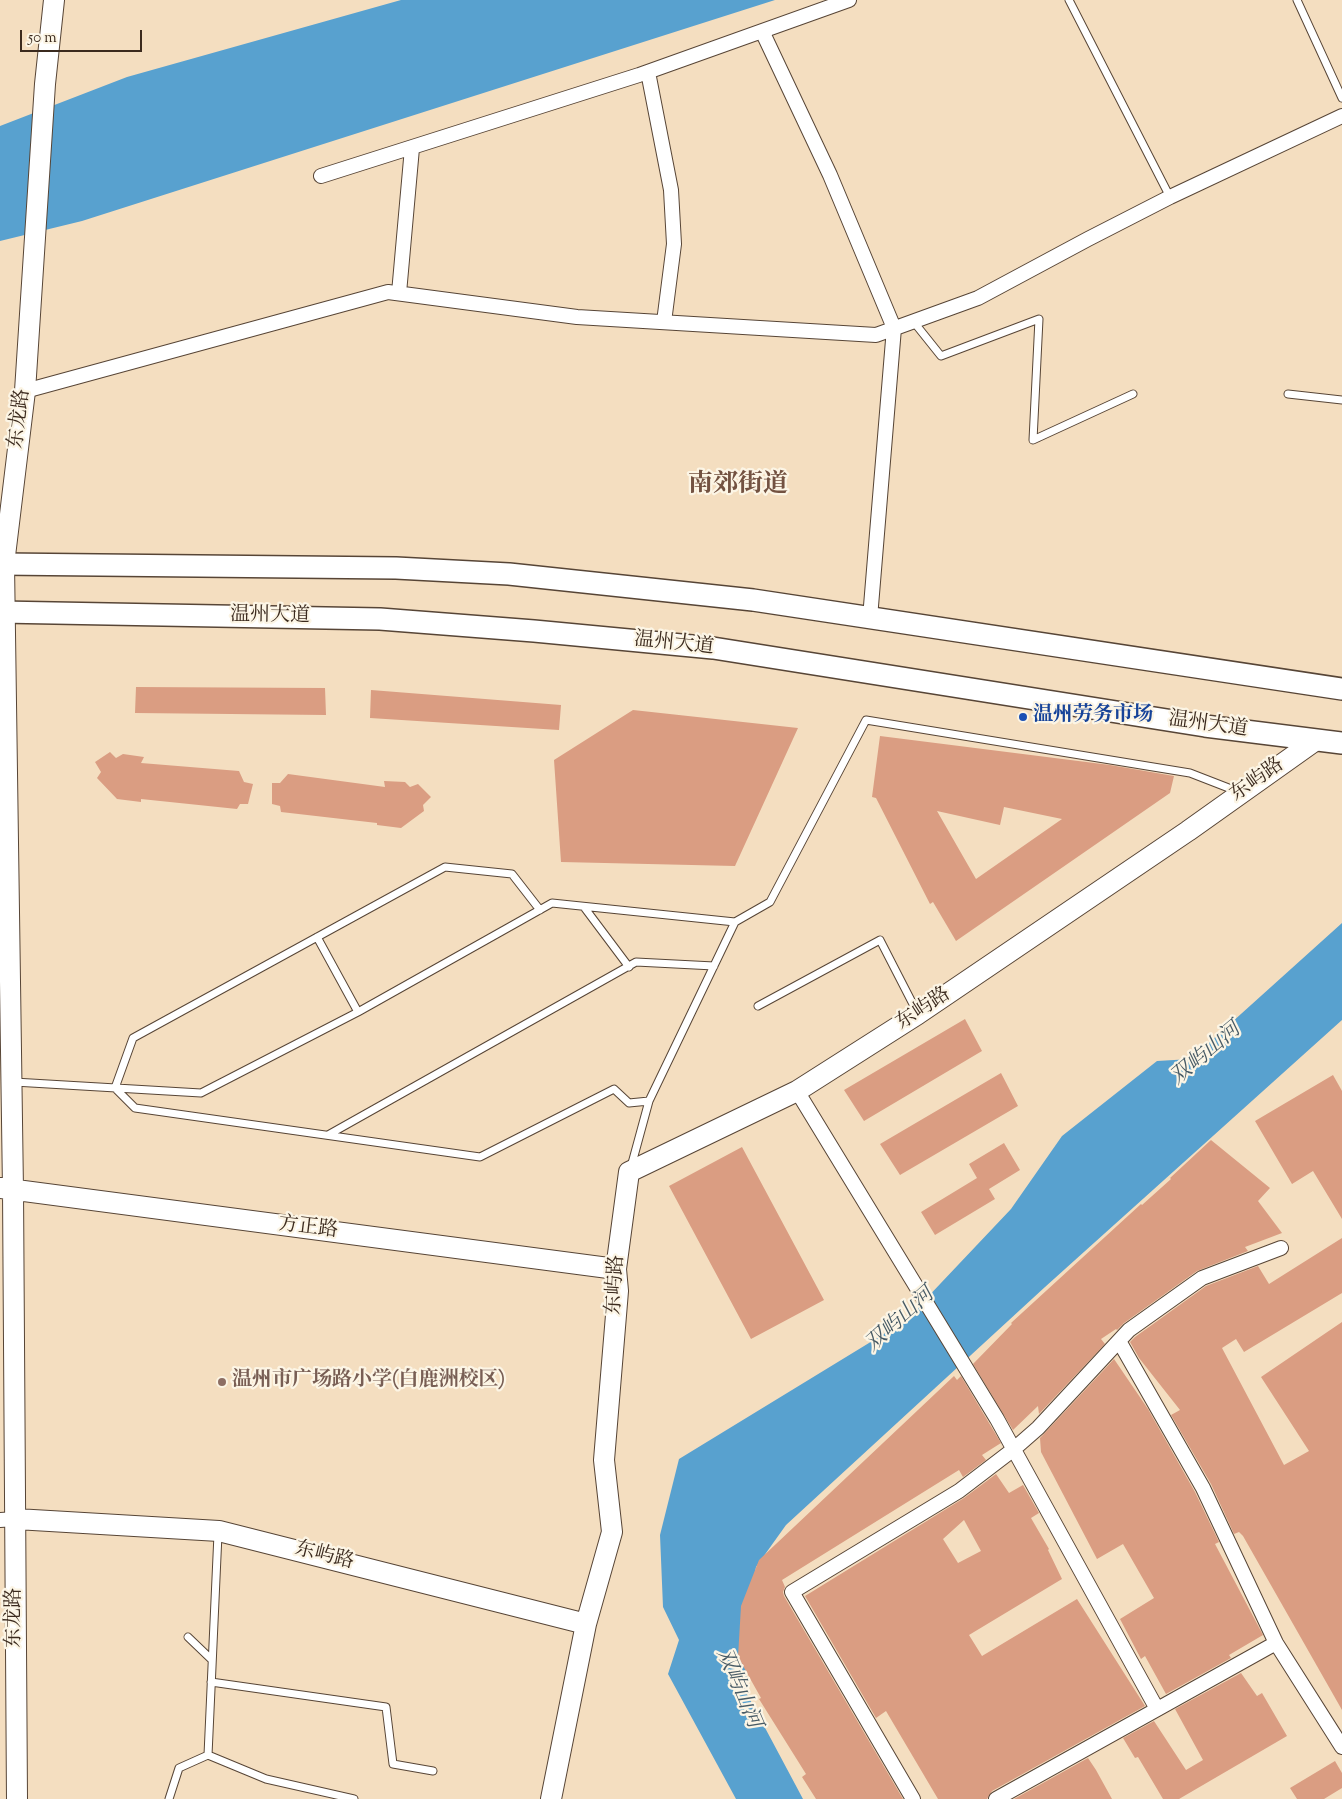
<!DOCTYPE html>
<html>
<head>
<meta charset="utf-8">
<style>
  body { margin:0 }
  #map { position:relative; width:1342px; height:1799px; overflow:hidden; background:#f4dec0; font-family:"Sorts Mill Goudy",serif }
  canvas { display:block }
  .scale { position:absolute; left:20px; top:30px; width:122px; height:22px; box-sizing:border-box; border:2px solid #3b2a1e; border-top:0; padding-left:6px; font-size:15px; line-height:18px; white-space:nowrap; color:#3b2a1e; -webkit-text-stroke:4px #fcf5e5; paint-order:stroke }
</style>
</head>
<body>
<div id="map">
<canvas width="1342" height="1799"></canvas>
<div class="scale">50 m</div>
</div>
<script>
const c = document.querySelector('canvas').getContext('2d');
c.lineJoin = 'round';
function fillPath(path, color) { c.fillStyle = color; c.fill(path, 'evenodd'); }
const toPath = rows => new Path2D(rows.map(r => 'M' + r).join(''));
function strokePath(path, color, width, dash) { c.strokeStyle = color; c.lineWidth = width; c.lineCap = dash ? 'butt' : 'round'; c.setLineDash(dash || []); c.stroke(path); }
function label(font, color, halo, rows, align = 'center') {
  c.font = font + ' "Sorts Mill Goudy","Noto Serif SC",serif'; c.lineWidth = 4.5; c.setLineDash([]); c.textBaseline = 'middle'; c.strokeStyle = halo; c.fillStyle = color; for (const [text, x, y, turn = 0] of rows) {
    c.save(); c.translate(x, y); c.rotate((+turn || 0) * Math.PI / 180); c.textAlign = isNaN(turn) ? turn : align; if (halo) c.strokeText(text, 0, 0); c.fillText(text, 0, 0); c.restore();
  }
}
const water = toPath([
  [401,0,775,0,82,221,0,241,0,126,127,77],
  [1342,923,1342,1020,1045,1287,786,1525,756,1567,745,1632,747,1694,803,1799,736,1799,668,1674,679,1640,663,1607,660,1535,679,1459,905,1321,1011,1209,1062,1136,1157,1061,1191,1059]
]);
const building = toPath([
  [136,687,325,688,326,715,135,713],
  [371,690,561,705,559,730,370,718],
  [633,710,798,728,735,866,561,862,554,760],
  [880,736,1110,765,1174,776,1170,793,956,941,933,902,930,904,876,798,872,797],
  [1004,807,1062,819,976,879,937,811,1000,825],
  [110,752,116,758,123,754,144,757,141,763,239,771,244,782,253,784,248,804,240,804,237,809,141,799,141,802,117,799,97,778,101,772,95,762],
  [288,774,385,787,384,781,405,782,410,787,418,784,431,797,423,805,424,811,401,828,377,825,377,823,281,812,280,806,272,804,272,783,280,783],
  [965,1019,982,1051,864,1121,844,1090],
  [1001,1073,1018,1106,900,1175,880,1144],
  [1333,1075,1342,1091,1342,1219,1313,1171,1292,1184,1255,1121],
  [1211,1140,1270,1188,1258,1201,1282,1233,1245,1247,1248,1251,1197,1271,1124,1323,1117,1330,1116,1329,1101,1339,1105,1344,1039,1414,1038,1406,1013,1430,973,1364,1012,1324,1011,1323,1141,1204,1142,1205,1171,1179,1170,1178],
  [1004,1143,1020,1170,989,1189,995,1199,935,1235,921,1212,977,1178,969,1164],
  [742,1147,824,1300,751,1339,669,1186],
  [1342,1238,1342,1293,1244,1352,1236,1339,1222,1348,1284,1465,1309,1451,1261,1377,1342,1322,1342,1710,1243,1536,1239,1532,1234,1534,1211,1484,1171,1415,1180,1410,1139,1358,1130,1342,1135,1337,1206,1286,1258,1266,1269,1284],
  [1114,1359,1148,1409,1195,1492,1219,1542,1215,1544,1263,1635,1229,1655,1231,1658,1166,1694,1145,1656,1141,1659,1120,1619,1154,1598,1123,1544,1097,1559,1041,1452,1040,1438],
  [954,1376,957,1380,961,1376,1001,1443,982,1455,986,1460,963,1477,959,1470,782,1580,785,1587,783,1592,784,1596,903,1799,816,1799,802,1777,806,1774,759,1699,761,1698,738,1657,741,1606,759,1560],
  [996,1474,1009,1493,1023,1485,1039,1513,1031,1518,1049,1549,1048,1550,1062,1579,969,1635,982,1656,1077,1599,1145,1706,992,1791,987,1799,938,1799,886,1711,876,1718,805,1596,964,1498],
  [964,1520,981,1551,958,1563,943,1539],
  [1241,1673,1257,1696,1262,1693,1287,1736,1179,1799,1163,1799,1138,1757,1135,1758,1123,1738,1154,1721,1186,1770,1203,1760,1175,1709],
  [1088,1758,1096,1770,1112,1799,1014,1799],
  [1335,1761,1342,1773,1342,1788,1324,1799,1297,1799,1290,1788]
]);
const lane = toPath([
  [1069,0,1170,197],
  [1297,0,1342,98],
  [913,321,941,356,1039,319,1033,440,1133,394],
  [1288,394,1342,400],
  [584,907,629,967],
  [540,910,512,874,445,867,133,1038,115,1088,135,1108,480,1157,614,1089,629,1103,649,1101],
  [317,937,358,1012],
  [758,1006,880,940,917,1012],
  [14,1082,201,1093,358,1012,552,903,735,922],
  [328,1135,636,962,714,966],
  [631,1167,649,1101,735,922,770,902,866,720,1190,773,1239,792],
  [188,1637,212,1660],
  [211,1682,386,1707,393,1764,433,1771],
  [208,1755,266,1779,354,1799],
  [169,1799,179,1768,208,1755,218,1534]
]);
const street = toPath([
  [762,31,830,175,894,328,870,618],
  [648,72,671,190,674,244,664,322],
  [321,176,639,75,849,0],
  [399,293,412,148],
  [25,391,388,292,577,317,876,335,978,298,1088,239,1170,197,1342,116],
  [797,1091,997,1419,1157,1709],
  [1119,1341,1203,1488,1276,1643,1342,1747],
  [0,1520,16,1519],
  [913,1799,792,1592,959,1491,1014,1449,1038,1428,1129,1330,1202,1278,1281,1248],
  [996,1799,1276,1643]
]);
const secondary = toPath([
  [1,1188,616,1269],
  [16,1519,219,1531,586,1624],
  [17,1799,13,1190,4,564,25,391,45,84,54,0],
  [551,1799,586,1624,612,1532,604,1460,618,1291,616,1269,629,1172,797,1091,918,1014,1188,831,1316,740]
]);
const primary = toPath([
  [0,564,396,568,509,574,753,600,1342,689],
  [0,612,380,619,534,631,713,648,1205,726,1342,743]
]);
const markers = [
  [1023,717,5,"#1a4fb4"],
  [222,1382,5,"#8d6e63"]
];
const streetNames = [
  ["东龙路",21,419,-83],
  ["温州大道",270,617,1],
  ["温州大道",674,645,6],
  ["温州大道",1208,726,8],
  ["东屿路",1258,781,-35],
  ["东屿路",924,1010,-33],
  ["方正路",308,1229,7],
  ["东屿路",617,1285,-87],
  ["东屿路",324,1557,14],
  ["东龙路",16,1618,-90]
];
const transitNames = [
  ["温州劳务市场",1033,717]
];
const educationNames = [
  ["温州市广场路小学(白鹿洲校区)",232,1382]
];
const waterNames = [
  ["双屿山河",1207,1055,-40],
  ["双屿山河",901,1321,-42],
  ["双屿山河",737,1689,67]
];
const districtNames = [
  ["南郊街道",738,487]
];
fillPath(water, '#58a1cf');
fillPath(building, '#da9d82');
strokePath(lane, '#574536', 9);
strokePath(street, '#574536', 16);
strokePath(secondary, '#574536', 22);
strokePath(primary, '#574536', 24);
strokePath(lane, '#fff', 7);
strokePath(street, '#fff', 14);
strokePath(secondary, '#fff', 20);
strokePath(primary, '#fff', 21);
for (const [x, y, r, color] of markers) { const dot = new Path2D(); dot.arc(x, y, r, 0, 2 * Math.PI); c.fillStyle = color; c.fill(dot); strokePath(dot, '#fcf5e5', 2); }
label('20px', '#3b2a1e', '#fcf5e5', streetNames);
label('bold 20px', '#164399', '#fcf5e5', transitNames, 'left');
label('bold 20px', '#785e54', '#fcf5e5', educationNames, 'left');
label('italic 21px', '#475a65', '#fcf5e5', waterNames);
label('bold 25px', '#735241', '#fcf5e5', districtNames);
</script>
</body>
</html>
